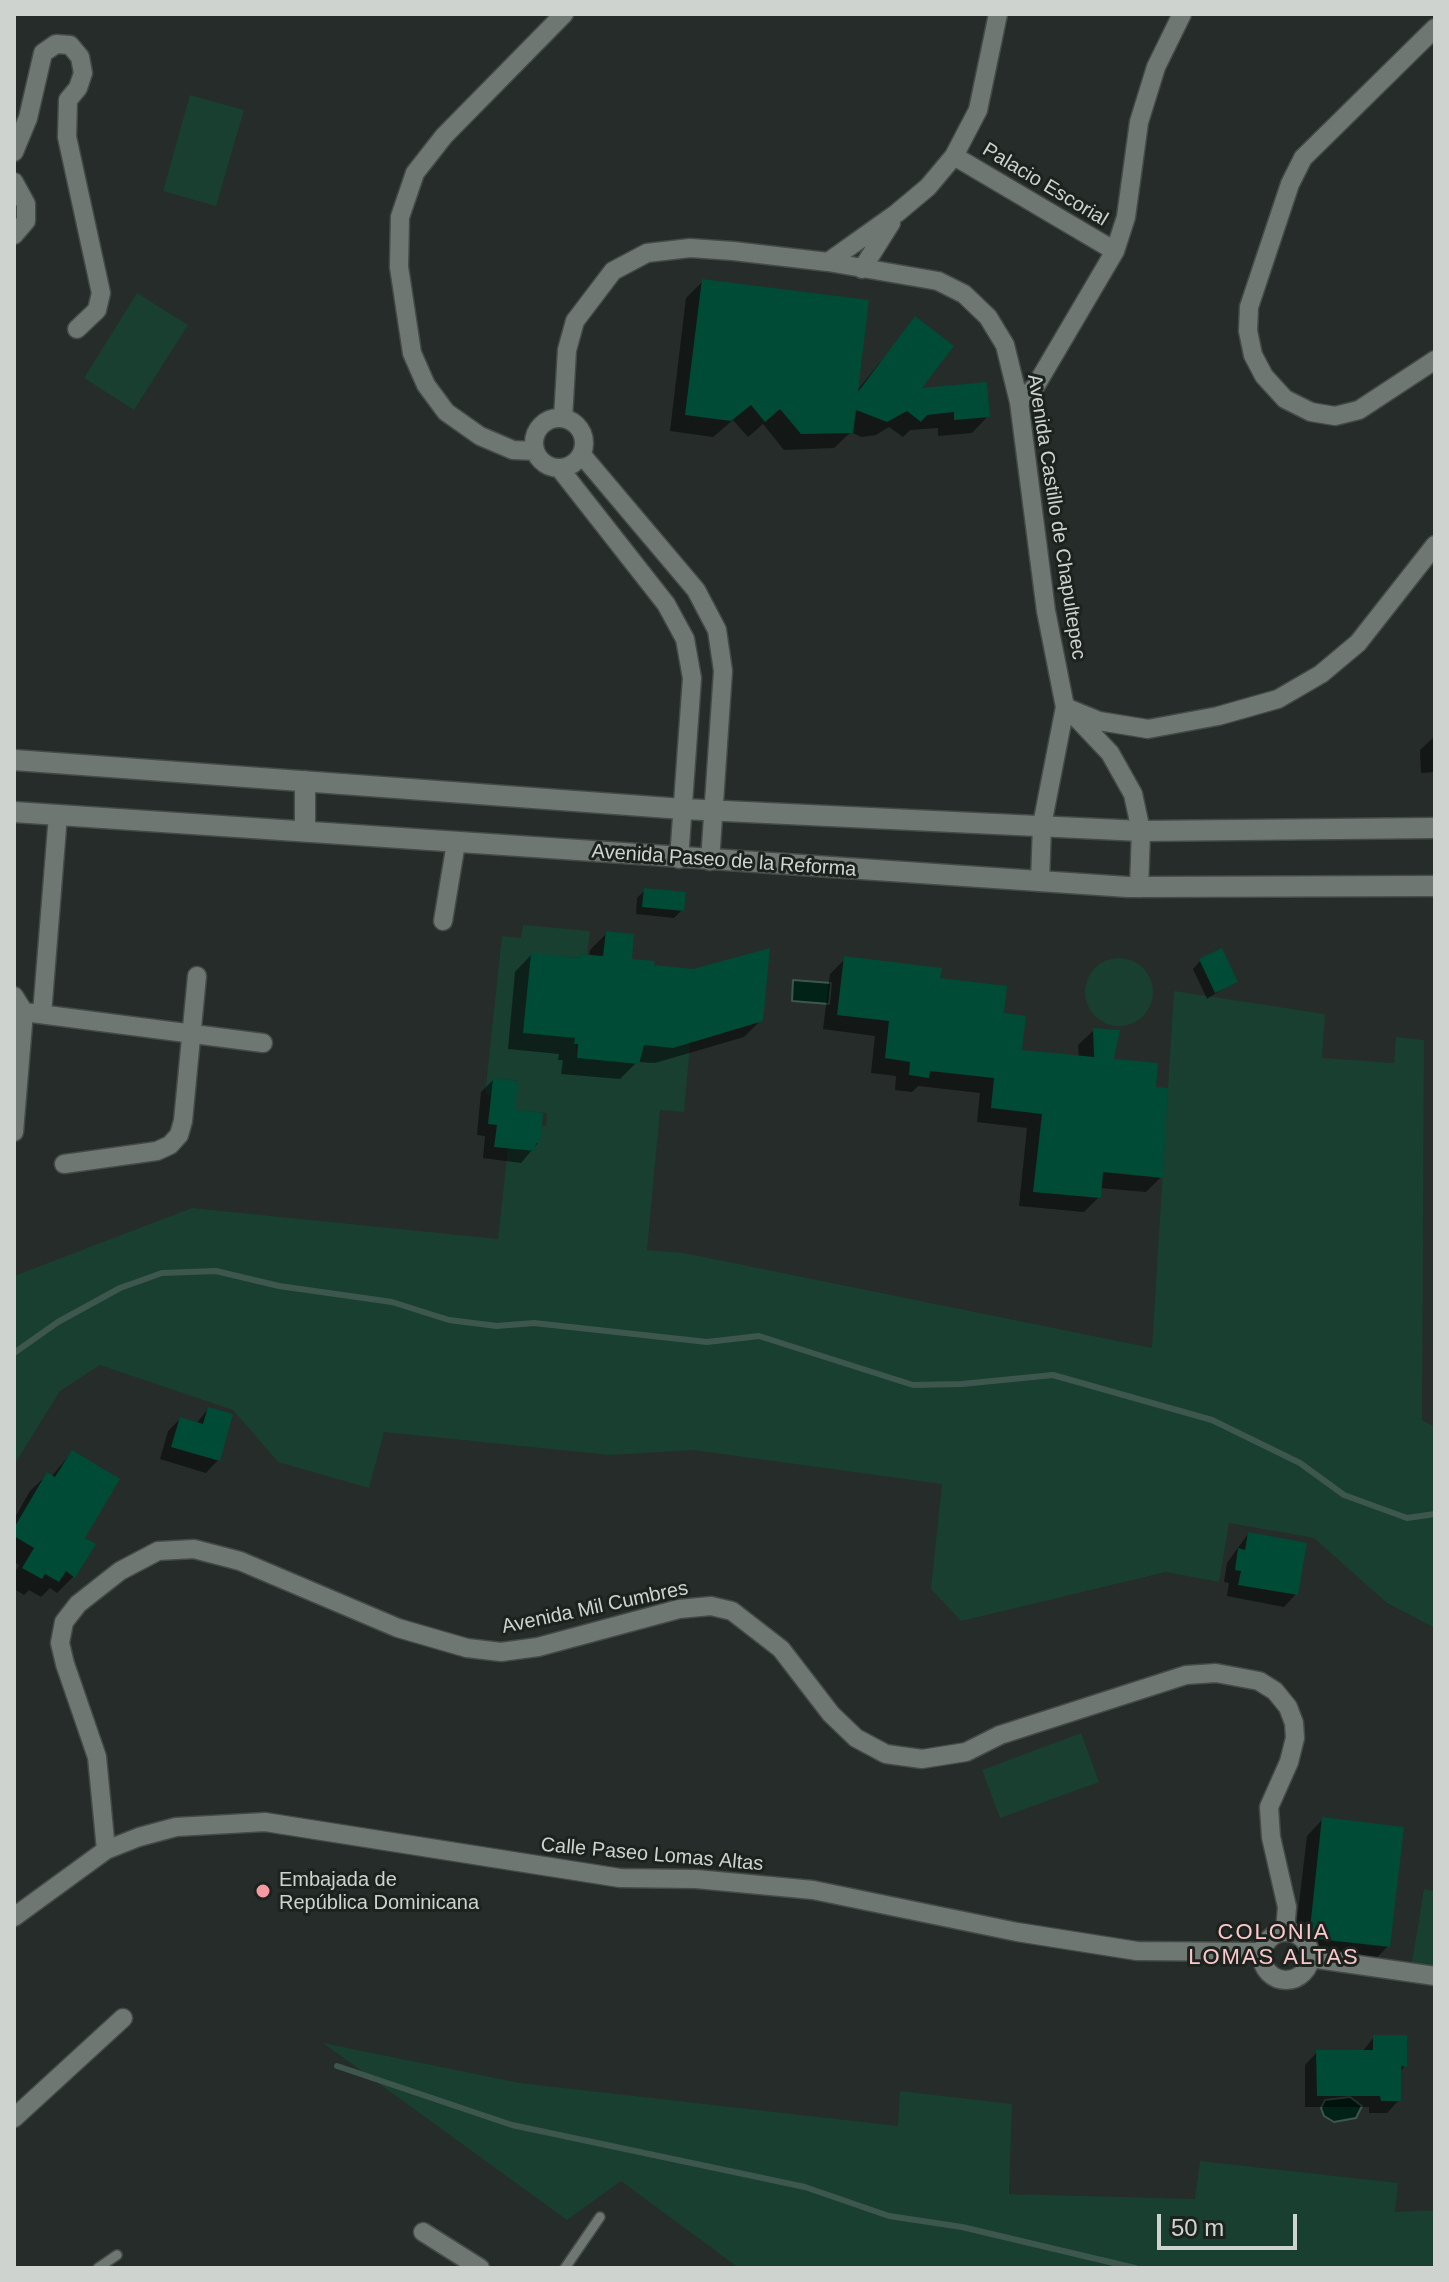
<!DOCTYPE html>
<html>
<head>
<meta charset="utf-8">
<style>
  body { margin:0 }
  #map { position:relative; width:1449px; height:2282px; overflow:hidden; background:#252c29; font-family:Arial,sans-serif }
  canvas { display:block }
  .frame { position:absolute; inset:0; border:16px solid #ced3d0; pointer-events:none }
  .scale { position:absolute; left:1157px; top:2214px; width:140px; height:36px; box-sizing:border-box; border:4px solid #ced3d0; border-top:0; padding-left:10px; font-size:24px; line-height:28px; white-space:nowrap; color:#ced3d0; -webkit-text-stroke:6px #1c231f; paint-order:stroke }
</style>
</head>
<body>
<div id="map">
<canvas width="1449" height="2282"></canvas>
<div class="frame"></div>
<div class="scale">50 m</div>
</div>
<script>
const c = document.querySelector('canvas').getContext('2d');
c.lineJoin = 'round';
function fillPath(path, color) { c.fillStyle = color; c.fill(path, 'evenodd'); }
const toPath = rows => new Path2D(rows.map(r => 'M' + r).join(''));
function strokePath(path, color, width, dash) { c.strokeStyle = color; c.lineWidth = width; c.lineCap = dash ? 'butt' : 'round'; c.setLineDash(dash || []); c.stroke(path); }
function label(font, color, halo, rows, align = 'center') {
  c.font = font + ' Arial,sans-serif'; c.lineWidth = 6; c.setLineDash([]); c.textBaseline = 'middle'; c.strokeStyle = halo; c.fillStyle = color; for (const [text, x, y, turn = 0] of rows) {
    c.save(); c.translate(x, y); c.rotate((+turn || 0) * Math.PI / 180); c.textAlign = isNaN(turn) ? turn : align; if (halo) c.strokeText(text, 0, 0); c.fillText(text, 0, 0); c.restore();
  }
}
const green = toPath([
  [190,95,244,110,216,206,163,191],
  [137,293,188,325,134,410,84,378],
  [523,925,590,931,587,955,581,954,580,958,531,954,524,1033,575,1038,577,1058,643,1050,644,1045,672,1048,691,1034,684,1112,660,1110,647,1250,684,1253,1152,1348,1174,991,1325,1014,1322,1058,1394,1063,1396,1037,1424,1040,1422,1420,1435,1427,1435,1628,1387,1603,1314,1538,1229,1523,1219,1582,1166,1572,961,1621,931,1589,942,1484,693,1450,610,1455,384,1432,369,1488,278,1462,233,1410,100,1365,60,1391,14,1465,14,1276,192,1208,498,1239,508,1148,535,1151,536,1143,540,1143,538,1126,546,1126,547,1113,505,1109,516,1095,518,1081,493,1078,491,1095,485,1094,502,936,521,938],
  '1085 992a34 34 0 1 1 68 0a34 34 0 1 1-68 0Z',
  [1081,1733,1099,1782,1000,1818,982,1770],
  [1424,1889,1435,1891,1435,1967,1412,1962],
  [323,2043,520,2083,898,2126,900,2091,1012,2104,1009,2194,1195,2199,1200,2161,1398,2183,1395,2212,1435,2210,1435,2268,739,2268,621,2181,567,2220]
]);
const water = toPath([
  [793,980,831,983,829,1004,792,1001,793,980],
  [1350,2097,1362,2106,1356,2118,1334,2122,1324,2116,1321,2108,1325,2100,1350,2097]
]);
const shadow = toPath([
  [702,282,856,392,915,319,917,391,988,416,972,433,938,436,938,428,910,430,903,437,889,427,876,435,861,437,851,432,834,448,784,450,763,424,748,437,733,420,713,437,670,431,686,298],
  [1433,738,1435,772,1421,773,1420,750],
  [645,890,682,910,674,918,636,914,637,898],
  [607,933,629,961,652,967,761,1020,744,1037,655,1063,637,1062,620,1079,561,1074,563,1060,558,1060,559,1054,508,1049,515,972,531,955,577,960,581,956,589,957,590,950],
  [845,959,938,979,1002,1015,1020,1052,1079,1057,1078,1045,1094,1030,1111,1060,1154,1089,1161,1177,1146,1192,1100,1188,1099,1197,1084,1212,1019,1206,1027,1128,977,1122,980,1093,918,1086,912,1092,895,1090,896,1076,871,1073,875,1036,823,1029,830,974],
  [1200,961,1235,981,1207,999,1193,969],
  [493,1080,512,1112,538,1143,521,1163,483,1158,485,1136,477,1135,481,1092],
  [208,1409,218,1460,206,1473,160,1459,168,1431,180,1419,196,1424],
  [72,1452,82,1538,74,1576,57,1593,50,1588,41,1597,29,1590,24,1595,14,1589,14,1574,19,1565,14,1562,14,1519,30,1491,47,1475,51,1477],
  [1248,1534,1296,1594,1284,1607,1227,1596,1229,1583,1224,1582,1227,1563],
  [1323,1819,1388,1946,1372,1963,1293,1954,1307,1836],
  [1374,2037,1405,2066,1399,2072,1399,2100,1387,2113,1369,2113,1369,2107,1305,2107,1305,2065,1317,2052,1362,2052]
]);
const stream = toPath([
  [14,1353,58,1322,120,1288,162,1273,216,1271,279,1286,392,1302,449,1320,497,1326,534,1323,707,1342,759,1336,913,1385,962,1384,1053,1375,1212,1420,1300,1463,1344,1495,1407,1518,1435,1514],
  [337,2066,512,2125,805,2187,889,2216,962,2227,1135,2268]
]);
const building = toPath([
  [702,279,869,300,858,392,915,316,954,346,922,388,987,382,990,417,954,420,954,412,927,415,921,422,907,411,887,422,856,410,853,433,801,434,780,409,765,422,751,405,731,421,685,415],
  [644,888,686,892,684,911,642,907],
  [606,931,634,934,632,959,655,961,654,965,693,969,770,948,763,1021,673,1048,644,1045,639,1064,577,1058,578,1044,574,1044,575,1038,523,1033,531,953,580,958,580,954,603,956],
  [1222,948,1238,982,1215,993,1199,959],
  [844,956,942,968,940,978,1007,986,1004,1013,1026,1016,1022,1050,1094,1057,1093,1028,1120,1030,1114,1059,1158,1063,1156,1087,1168,1088,1163,1178,1103,1172,1101,1198,1033,1192,1042,1114,991,1108,994,1078,930,1071,929,1078,909,1075,910,1062,885,1058,889,1021,837,1015],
  [493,1078,518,1081,515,1110,543,1113,540,1144,536,1143,535,1151,494,1147,497,1125,488,1124],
  [208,1407,233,1414,220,1461,171,1447,180,1417,203,1424],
  [72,1450,120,1479,85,1538,96,1544,75,1578,66,1571,59,1582,45,1574,42,1579,22,1568,34,1548,14,1536,14,1528,47,1472,55,1477],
  [1248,1532,1307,1543,1298,1595,1238,1585,1241,1571,1235,1570,1238,1548,1245,1550],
  [1322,1817,1404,1827,1390,1947,1309,1938],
  [1373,2035,1407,2035,1407,2067,1401,2066,1401,2101,1381,2101,1380,2096,1317,2096,1316,2050,1373,2050]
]);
const service = toPath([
  [98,2268,117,2255],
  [565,2268,600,2217]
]);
const minor = toPath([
  [1435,28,1303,158,1290,184,1249,307,1248,331,1253,355,1264,376,1285,399,1311,412,1335,416,1359,410,1435,360],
  [14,152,28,118,43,53,56,44,70,45,80,57,83,73,78,88,68,100,67,137,101,293,97,310,77,329],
  [954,156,1115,251],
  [14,182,26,204,26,221,14,235],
  [828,262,897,213,928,187,954,156,978,110,998,14],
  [862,269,891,223],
  [1019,402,1035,387,1115,251,1126,217,1139,122,1156,67,1182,14],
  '534 443a25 25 0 1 1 50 0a25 25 0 1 1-50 0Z',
  [563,418,567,350,575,321,613,271,647,253,690,248,733,251,828,262,938,281,964,294,988,317,1005,345,1019,402,1046,611,1065,707,1042,825,1040,882],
  [535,451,513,450,480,436,446,412,426,385,412,353,399,267,400,217,415,173,444,136,564,14],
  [582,455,696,590,717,630,723,671,710,861],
  [560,469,666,604,685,639,692,678,679,859],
  [1065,707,1099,721,1148,729,1218,716,1278,699,1321,674,1358,643,1435,545],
  [1072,713,1110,753,1133,794,1141,831,1139,888],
  [443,921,456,843],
  [14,996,24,1012,14,1132],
  [24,1012,263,1043],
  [42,1014,58,815],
  [64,1164,157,1151,170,1145,179,1135,183,1121,197,976],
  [106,1850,97,1757,65,1664,60,1643,64,1622,78,1604,120,1571,158,1551,194,1549,240,1561,398,1628,467,1648,501,1652,538,1647,679,1609,711,1606,732,1611,781,1649,831,1714,856,1738,886,1754,922,1759,966,1752,1000,1735,1186,1675,1216,1673,1259,1681,1275,1691,1288,1707,1294,1723,1295,1738,1289,1762,1269,1807,1271,1837,1287,1907,1285,1931],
  [14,1917,106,1850,139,1837,176,1827,265,1822,620,1878,696,1879,813,1890,1017,1932,1137,1951,1261,1952],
  '1262 1956a24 24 0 1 1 48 0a24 24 0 1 1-48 0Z',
  [1310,1958,1435,1976],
  [14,2118,123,2018],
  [423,2232,480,2268]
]);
const secondary = toPath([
  [14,760,683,809,1141,831,1435,828],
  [14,812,1128,887,1435,886],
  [305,831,305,781]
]);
const markers = [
  [263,1891,8,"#f49aa1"]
];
const streetNames = [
  ["Palacio Escorial",1045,185,31],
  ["Avenida Castillo de Chapultepec",1056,517,81],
  ["Avenida Paseo de la Reforma",724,861,4],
  ["Avenida Mil Cumbres",595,1608,-12],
  ["Calle Paseo Lomas Altas",652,1855,5]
];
const poiNames = [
  ["Embajada de",279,1880],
  ["República Dominicana",279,1903]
];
const neighbourhoodNames = [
  ["COLONIA",1274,1933],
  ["LOMAS ALTAS",1274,1958]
];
fillPath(green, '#193f31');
fillPath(water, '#002217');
strokePath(water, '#3e574e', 2);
fillPath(shadow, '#0007');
strokePath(stream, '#3e574e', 6);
fillPath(building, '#004b36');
strokePath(service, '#444a47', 12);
strokePath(minor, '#444a47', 21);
strokePath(secondary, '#444a47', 23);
strokePath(service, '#6f7773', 9);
strokePath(minor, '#6f7773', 18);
strokePath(secondary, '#6f7773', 20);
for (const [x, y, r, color] of markers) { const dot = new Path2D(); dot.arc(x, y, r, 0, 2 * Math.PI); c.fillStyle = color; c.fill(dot); strokePath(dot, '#1c231f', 3); }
label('20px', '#ced3d0', '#1c231f', streetNames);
label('20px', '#ced3d0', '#1c231f', poiNames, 'left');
c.letterSpacing = '2px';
label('22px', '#fcc7ca', '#1c231f', neighbourhoodNames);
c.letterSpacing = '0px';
</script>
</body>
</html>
